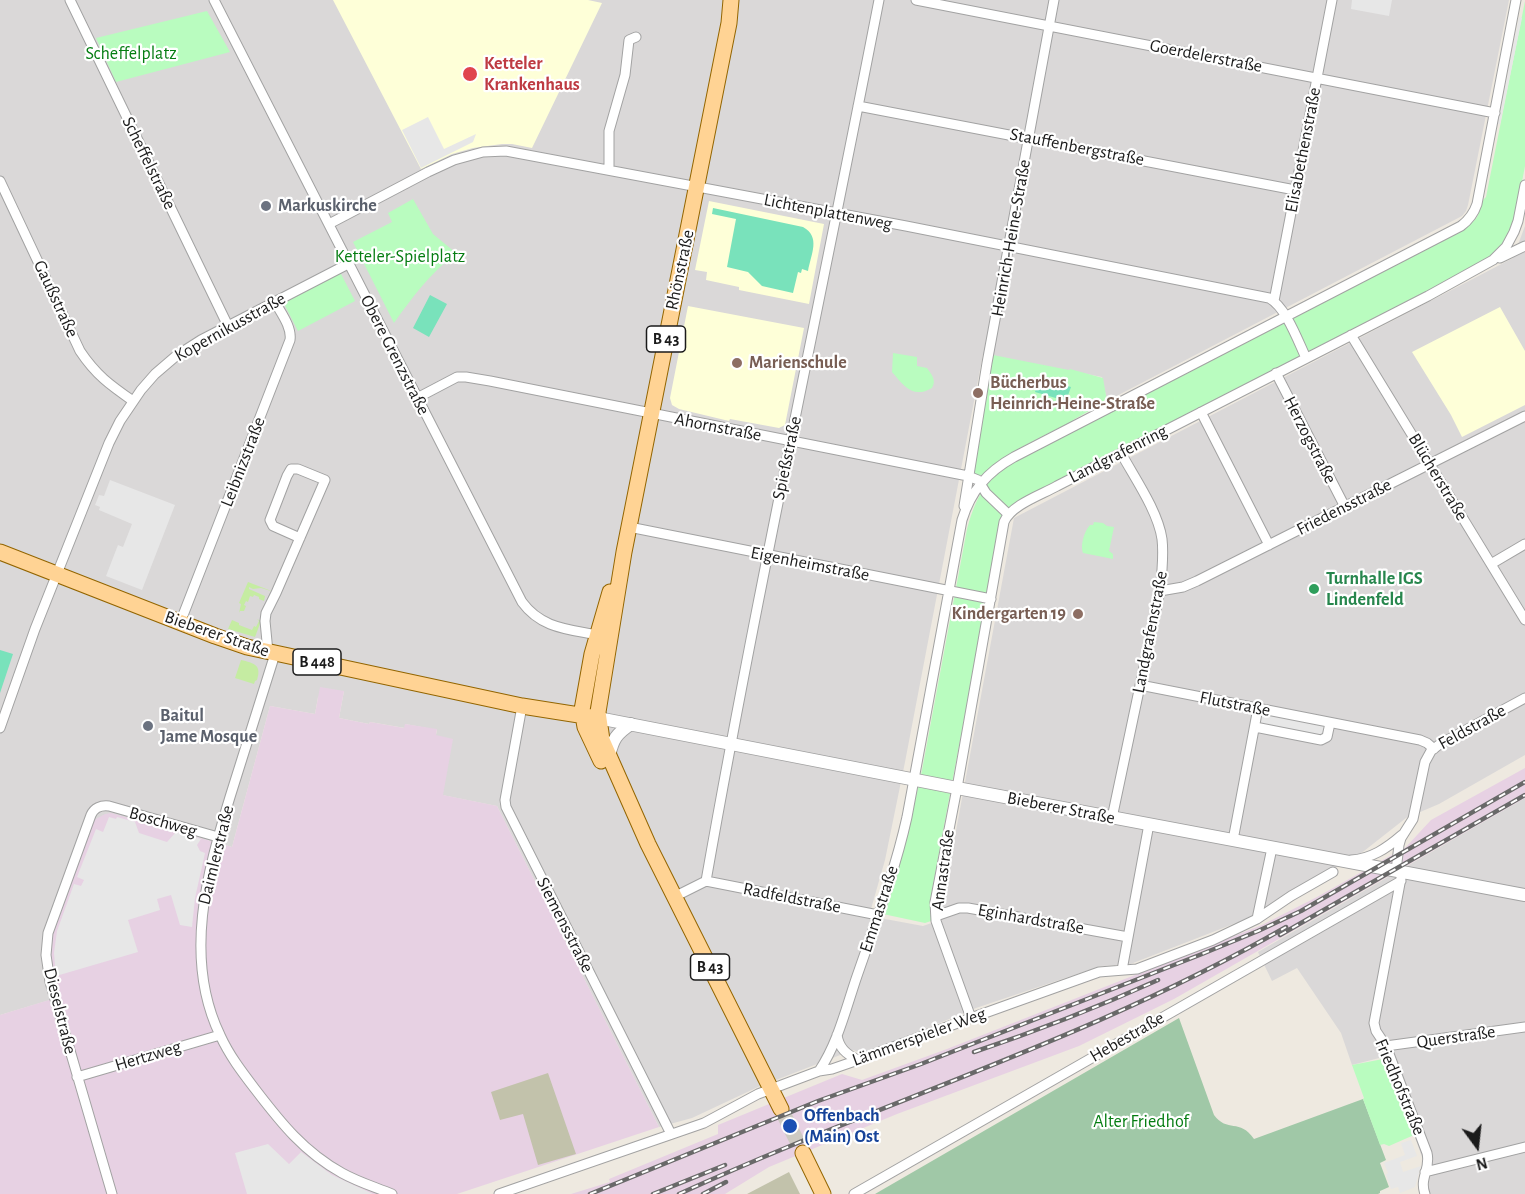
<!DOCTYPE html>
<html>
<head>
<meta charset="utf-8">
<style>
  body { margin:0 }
  #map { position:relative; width:1525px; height:1194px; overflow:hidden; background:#eee9e0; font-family:"Alegreya Sans",sans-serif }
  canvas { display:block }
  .north { position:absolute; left:1447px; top:1116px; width:60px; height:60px; -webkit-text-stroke:4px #fff; paint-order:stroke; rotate:165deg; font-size:16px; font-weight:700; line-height:24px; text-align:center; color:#1b1b1b }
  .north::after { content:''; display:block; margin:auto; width:21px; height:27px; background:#1b1b1b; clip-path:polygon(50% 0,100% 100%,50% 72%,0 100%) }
</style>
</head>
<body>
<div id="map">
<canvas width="1525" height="1194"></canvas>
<div class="north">N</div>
</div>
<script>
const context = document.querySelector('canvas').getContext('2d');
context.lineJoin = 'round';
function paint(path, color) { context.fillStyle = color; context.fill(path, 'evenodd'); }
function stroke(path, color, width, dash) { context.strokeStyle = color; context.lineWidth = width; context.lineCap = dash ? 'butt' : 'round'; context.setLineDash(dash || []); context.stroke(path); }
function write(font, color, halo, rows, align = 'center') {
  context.font = font + ' "Alegreya Sans",sans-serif'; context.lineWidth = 4.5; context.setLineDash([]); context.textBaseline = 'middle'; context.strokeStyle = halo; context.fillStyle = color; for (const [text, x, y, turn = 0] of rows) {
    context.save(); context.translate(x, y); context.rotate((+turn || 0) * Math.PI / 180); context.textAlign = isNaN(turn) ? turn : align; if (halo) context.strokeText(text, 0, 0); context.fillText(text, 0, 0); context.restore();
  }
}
paint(new Path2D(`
  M 0,0 L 1509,0 L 1468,205 L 1466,211 L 1462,216 L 1107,401 L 1102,377 L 983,354 L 905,762 L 885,860 L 869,916 L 923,926 L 943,919 L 942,906 L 1014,518 L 1513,258 L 1525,226 L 1525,755 L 1439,804 L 1406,818 L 1364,851 L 1254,916 L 1128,965 L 1101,966 L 976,1008 L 864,1054 L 853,1050 L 758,1087 L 692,1118 L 659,1127 L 497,806 L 442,795 L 436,735 L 437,730 L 405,724 L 405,728 L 370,722 L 369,724 L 339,718 L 344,691 L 318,697 L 315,714 L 270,706 L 232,847 L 111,814 L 92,825 L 53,934 L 54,976 L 60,997 L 0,1015 Z
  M 1525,798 L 1525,1194 L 1421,1194 L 1424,1163 L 1387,1056 L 1352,1065 L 1341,1033 L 1297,968 L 1272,981 L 1258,952 Z`), '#dad8d8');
paint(new Path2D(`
  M 320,687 L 344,691 L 339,718 L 369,724 L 370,722 L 404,728 L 405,724 L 437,729 L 436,735 L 453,739 L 443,795 L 497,806 L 659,1127 L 457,1194 L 0,1194 L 0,1015 L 59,997 L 51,964 L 51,950 L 53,934 L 94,820 L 105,814 L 111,813 L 232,847 L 270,706 L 315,714 Z
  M 1525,768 L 1525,798 L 1174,999 L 1079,1046 L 897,1114 L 769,1167 L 725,1194 L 571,1194 L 610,1182 L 609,1179 L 718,1134 L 718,1125 L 842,1074 L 862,1080 L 947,1049 L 1262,925 L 1317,897 L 1406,847 L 1431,820 Z`), '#e7d1e3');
paint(new Path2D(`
  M 333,0 L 588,0 L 602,3 L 532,148 L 512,144 L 502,144 L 473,148 L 452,154 L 421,169 Z
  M 709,201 L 824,224 L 809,304 L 739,290 L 739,287 L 706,280 L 707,272 L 695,270 Z
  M 688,306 L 804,328 L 785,425 L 779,428 L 730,419 L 729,421 L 679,409 L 672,405 L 670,398 Z
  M 1500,307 L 1525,351 L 1525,405 L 1462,437 L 1451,415 L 1412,352 Z`), '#feffd8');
paint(new Path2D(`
  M 548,1073 L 576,1154 L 538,1165 L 523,1114 L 500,1120 L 491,1092 Z
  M 789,1172 L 800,1194 L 747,1194 Z`), '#c2c2ab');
paint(new Path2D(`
  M 248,582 L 274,592 L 261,588 L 253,589 L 249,587 L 249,589 L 265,596 L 264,601 L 259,599 L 259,597 L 254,595 L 253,597 L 250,596 L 248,602 L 246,601 L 244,605 L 246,606 L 244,611 L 240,611 L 239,613 L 241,604 L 239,603 Z
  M 257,619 L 261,621 L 255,637 L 228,629 L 232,620 L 239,623 L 239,625 L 252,630 L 254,626 L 256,627 L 259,621 Z
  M 241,660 C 254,663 262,665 257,680 L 255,681 L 254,684 L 235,678 Z`), '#c5eca2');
paint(new Path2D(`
  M 1179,1018 L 1214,1115 C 1227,1133 1240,1118 1254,1139 L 1363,1099 L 1386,1160 L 1380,1163 L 1389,1187 L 1380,1191 L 1380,1193 L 1378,1194 L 875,1194 Z`), '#a0c8a7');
paint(new Path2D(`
  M 1525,1 L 1525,166 L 1514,223 L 1501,249 L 1479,265 L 1011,507 L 1002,516 L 930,901 L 931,921 L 925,923 L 883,914 L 905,845 L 922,770 L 967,529 C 977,494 985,481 1016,460 L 1464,228 C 1469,224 1474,222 1477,217 C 1481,210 1479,203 1486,197 Z
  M 207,11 L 230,52 L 116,82 L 96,38 Z
  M 413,199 L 433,234 L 456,253 C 430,274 413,296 394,323 L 353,242 L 392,222 L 388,213 Z
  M 340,272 L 355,301 L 298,331 L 283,302 Z
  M 893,353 L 917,357 L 917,366 L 927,368 C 931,374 937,380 932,388 C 913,399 904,386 892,372 Z
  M 993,355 L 1069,370 L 1070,369 L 1103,378 L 1107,401 L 1073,420 L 1073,421 C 1050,433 1024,444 1003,459 C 994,465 987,477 976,475 L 973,470 Z
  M 1094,522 L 1103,523 L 1107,526 L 1114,527 L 1109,551 L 1113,554 L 1113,559 L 1083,553 C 1080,546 1084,531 1090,525 L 1093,525 Z
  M 1383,1059 L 1414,1135 L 1389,1146 L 1384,1144 L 1380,1145 L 1363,1099 L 1364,1098 L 1352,1065 Z`), '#b9fcbf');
paint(new Path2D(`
  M 713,208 L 803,227 C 821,237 811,254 808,271 L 802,269 L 801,273 L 798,272 L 793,293 L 762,286 L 748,272 L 727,267 L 736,219 L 712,214 Z
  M 430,295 L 447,304 L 429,337 L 413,328 Z
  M 1039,378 L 1071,387 L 1066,401 L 1035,392 Z
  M 0,650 L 13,654 L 0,693 Z`), '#79e2bb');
paint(new Path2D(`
  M 1352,0 L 1392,0 L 1389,16 L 1351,9 Z
  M 1519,17 L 1522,18 L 1500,124 L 1498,124 Z
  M 428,117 L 444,149 L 476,134 L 473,142 L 421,168 L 402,130 Z
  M 110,480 L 175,505 L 142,590 L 106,576 L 118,545 L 123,547 L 132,524 L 99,510 L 100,507 L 95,505 L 99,495 L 104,496 Z
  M 1262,714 L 1321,725 L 1325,727 L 1324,734 L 1320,736 L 1262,724 L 1260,721 Z
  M 109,817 L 116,819 L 117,817 L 135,822 L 139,833 L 167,842 L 176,832 L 201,839 L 197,845 L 200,851 L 205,853 L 195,898 L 192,927 L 180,925 L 171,895 L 157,899 L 160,910 L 128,920 L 138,952 L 56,976 L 54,953 L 57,931 L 74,884 L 81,886 L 84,880 L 77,877 L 96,829 L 103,832 Z
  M 1411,1140 L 1417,1156 L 1400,1162 L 1403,1172 L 1421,1166 L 1415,1187 L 1400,1193 L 1398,1187 L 1391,1189 L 1386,1174 L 1388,1173 L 1384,1163 L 1405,1155 L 1401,1143 Z
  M 268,1144 L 289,1164 L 301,1152 L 332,1175 L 373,1194 L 247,1194 L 235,1153 Z`), '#e7e7e7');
stroke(new Path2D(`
  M 781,1109 L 803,1153`), '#cecac2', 15, [15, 8]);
const minor = new Path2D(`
  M 70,0 L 228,326
  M 214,0 L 522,602 C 541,628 567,629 597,635
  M 916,0 L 1495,113
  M 858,106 L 1295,190
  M 609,170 L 609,131 L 625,75 L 629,40 L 636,37
  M 0,181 L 80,351 C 96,375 110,385 133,401
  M 329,224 L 428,172 L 454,160 L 483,152 L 506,151 L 906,226 L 1269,298 C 1286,307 1298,341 1306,358
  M 1500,258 L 1525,246
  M 1274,301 L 1332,0
  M 1351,335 L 1525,620
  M 1276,373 L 1345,507
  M 417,398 L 457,377 L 466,377 L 490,381 L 968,476 L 978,480 L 986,493 L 1008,514
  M 1201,412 L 1269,545
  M 964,506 L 987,363 L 1054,0
  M 629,527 L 991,599
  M 1491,564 L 1525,544
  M 1160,591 L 1183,587 L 1197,581 L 1525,416
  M 180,623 L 290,340 C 292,327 281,313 275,302
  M 268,652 L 265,621 L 266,613 L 276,593 L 325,480 L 298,469 L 291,469 L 287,476 L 270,520 L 273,526 L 300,538
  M 275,654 C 260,701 245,749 230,797 C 207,873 183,958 220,1035 C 229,1055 242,1072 255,1089 C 281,1123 304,1152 342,1173 C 358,1182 375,1187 392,1194
  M 1140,685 L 1420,740 L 1427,743 L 1434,749
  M 522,706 L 505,800 L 506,807 L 671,1134
  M 1255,727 L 1321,740 L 1327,737 L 1330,723
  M 0,728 L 35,629 L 109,443 L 120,421 L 141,390 L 155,374 L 176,356 L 201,340 L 348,264
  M 1112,818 L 1160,591 C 1162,573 1164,556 1162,539 C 1158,511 1134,477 1121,453
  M 1233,840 L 1258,708
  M 1351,860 C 1371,859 1387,848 1402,835
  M 1396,871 L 1399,845 L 1401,838 L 1413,819 L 1425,762 L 1431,751 L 1440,744 L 1525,698
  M 1401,878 L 1374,1023 L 1376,1031 L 1386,1046 L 1427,1153 C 1431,1169 1419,1178 1425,1194
  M 706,881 C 758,586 822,294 879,0
  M 706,881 L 878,915
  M 674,897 L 706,881
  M 936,916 L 959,908 L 968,908 L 1128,937
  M 1257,919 L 1272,848
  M 1122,970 L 1149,824
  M 971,1018 L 936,921 L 935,902 L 957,788 L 1004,522 C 1011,505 1041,495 1057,486 L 1428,296 L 1493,260 L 1506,247 L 1514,232 L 1518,221 L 1525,185
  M 837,1035 C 839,1048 846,1054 858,1060
  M 1386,1046 L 1525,1027
  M 819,1071 C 838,1043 846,1008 857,976 C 875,924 895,871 907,817 L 962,520 C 971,491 987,472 1014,457 L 1461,226 C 1469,220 1474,213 1477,204 L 1516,0
  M 77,1077 L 220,1035
  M 1425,1172 L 1525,1147
  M 112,1194 L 50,982 L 46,955 L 48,933 L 91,815 C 94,808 101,805 109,806 L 218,837
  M 499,1194 L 704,1123 L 758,1094 L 819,1071 L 832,1069 L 858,1060 L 971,1018 L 1099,972 L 1137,969 L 1213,940 L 1257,919 L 1291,896 L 1333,872
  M 854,1194 L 1401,881`);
const tertiary = new Path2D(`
  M 598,718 L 957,788 L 1525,895
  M 609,756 C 613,739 616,734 631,724`);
const primary = new Path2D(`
  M 731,0 L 729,23 L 624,552 L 598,712 L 602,740 L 648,844 L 781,1109
  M 0,552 L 215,636 L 247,647 L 522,706 L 598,718
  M 601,761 L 585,727 L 582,710 L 592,654 L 610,592
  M 803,1153 L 823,1194`);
stroke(minor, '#a2a2a2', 11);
stroke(tertiary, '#a2a2a2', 14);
stroke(primary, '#936500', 17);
stroke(minor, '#fff', 9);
stroke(tertiary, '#fff', 12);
stroke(primary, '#ffd394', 15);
const rail = new Path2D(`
  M 1280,935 L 1525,795
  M 974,1052 C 1037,1031 1098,1007 1158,980
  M 590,1194 L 818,1101 L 921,1064 L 1202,954 L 1258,931 L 1301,911 L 1525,782
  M 653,1194 L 725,1165
  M 679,1194 C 880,1102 1094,1038 1286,927
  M 703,1194 L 726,1182`);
stroke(rail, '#696969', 4.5);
stroke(rail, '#fff', 2, [7]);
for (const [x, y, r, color] of [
  [470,74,8,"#e0444e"],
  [266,206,6,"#6b7280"],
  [737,363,6,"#8d6e63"],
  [978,393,6,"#8d6e63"],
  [1314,589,6,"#2e9e5b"],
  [1078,614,6,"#8d6e63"],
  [148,726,6,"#6b7280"],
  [790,1126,8,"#1a4fb4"]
]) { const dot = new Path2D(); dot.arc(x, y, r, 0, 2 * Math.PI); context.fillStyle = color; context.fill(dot); stroke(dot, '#fff', 2); }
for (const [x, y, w] of [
  [666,339,39],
  [317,662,48],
  [710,967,39]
]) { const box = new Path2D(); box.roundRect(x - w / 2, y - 13, w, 26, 4.5); context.fillStyle = '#fff'; context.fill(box); stroke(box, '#1b1b1b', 1.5); }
write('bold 16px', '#1b1b1b', null, [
  ["B 43",666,339],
  ["B 448",317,662],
  ["B 43",710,967]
]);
write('18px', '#057d12', '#fff', [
  ["Scheffelplatz",131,54],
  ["Ketteler-Spielplatz",400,257],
  ["Alter Friedhof",1141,1122]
]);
write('18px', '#1b1b1b', '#fff', [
  ["Goerdelerstraße",1206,56,11],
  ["Stauffenbergstraße",1077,147,11],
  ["Elisabethenstraße",1303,150,-79],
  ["Scheffelstraße",149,163,64],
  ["Lichtenplattenweg",828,212,11],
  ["Heinrich-Heine-Straße",1011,238,-80],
  ["Rhönstraße",680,270,-78],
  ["Gaußstraße",56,299,65],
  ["Kopernikusstraße",230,327,-29],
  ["Obere Grenzstraße",395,355,63],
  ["Ahornstraße",718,427,11],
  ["Herzogstraße",1310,440,63],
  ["Landgrafenring",1118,454,-27],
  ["Spießstraße",787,458,-78],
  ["Leibnizstraße",243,462,-69],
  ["Blücherstraße",1438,477,59],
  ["Friedensstraße",1344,507,-27],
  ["Eigenheimstraße",810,564,11],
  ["Landgrafenstraße",1150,632,-79],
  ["Bieberer Straße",217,634,19],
  ["Flutstraße",1235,704,11],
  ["Feldstraße",1472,727,-29],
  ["Bieberer Straße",1061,808,11],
  ["Boschweg",163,822,16],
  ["Daimlerstraße",216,855,-76],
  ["Annastraße",943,870,-82],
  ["Radfeldstraße",792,898,11],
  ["Emmastraße",879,909,-72],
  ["Eginhardstraße",1031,919,10],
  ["Siemensstraße",565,925,63],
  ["Dieselstraße",60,1011,76],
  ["Lämmerspieler Weg",919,1037,-20],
  ["Hebestraße",1127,1037,-30],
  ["Querstraße",1456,1037,-8],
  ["Hertzweg",148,1056,-17],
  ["Friedhofstraße",1400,1087,67]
]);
write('bold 18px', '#be3a42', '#fff', [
  ["Ketteler",484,64],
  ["Krankenhaus",484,85]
], 'left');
write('bold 18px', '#5b616d', '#fff', [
  ["Markuskirche",278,206],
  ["Baitul",160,716],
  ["Jame Mosque",160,737]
], 'left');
write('bold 18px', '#785e54', '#fff', [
  ["Marienschule",749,363],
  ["Bücherbus",990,383],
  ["Heinrich-Heine-Straße",990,404],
  ["Kindergarten 19",1066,614,"right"]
], 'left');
write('bold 18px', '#27864d', '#fff', [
  ["Turnhalle IGS",1326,579],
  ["Lindenfeld",1326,600]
], 'left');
write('bold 18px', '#164399', '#fff', [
  ["Offenbach",804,1116],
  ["(Main) Ost",804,1137]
], 'left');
</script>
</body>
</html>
